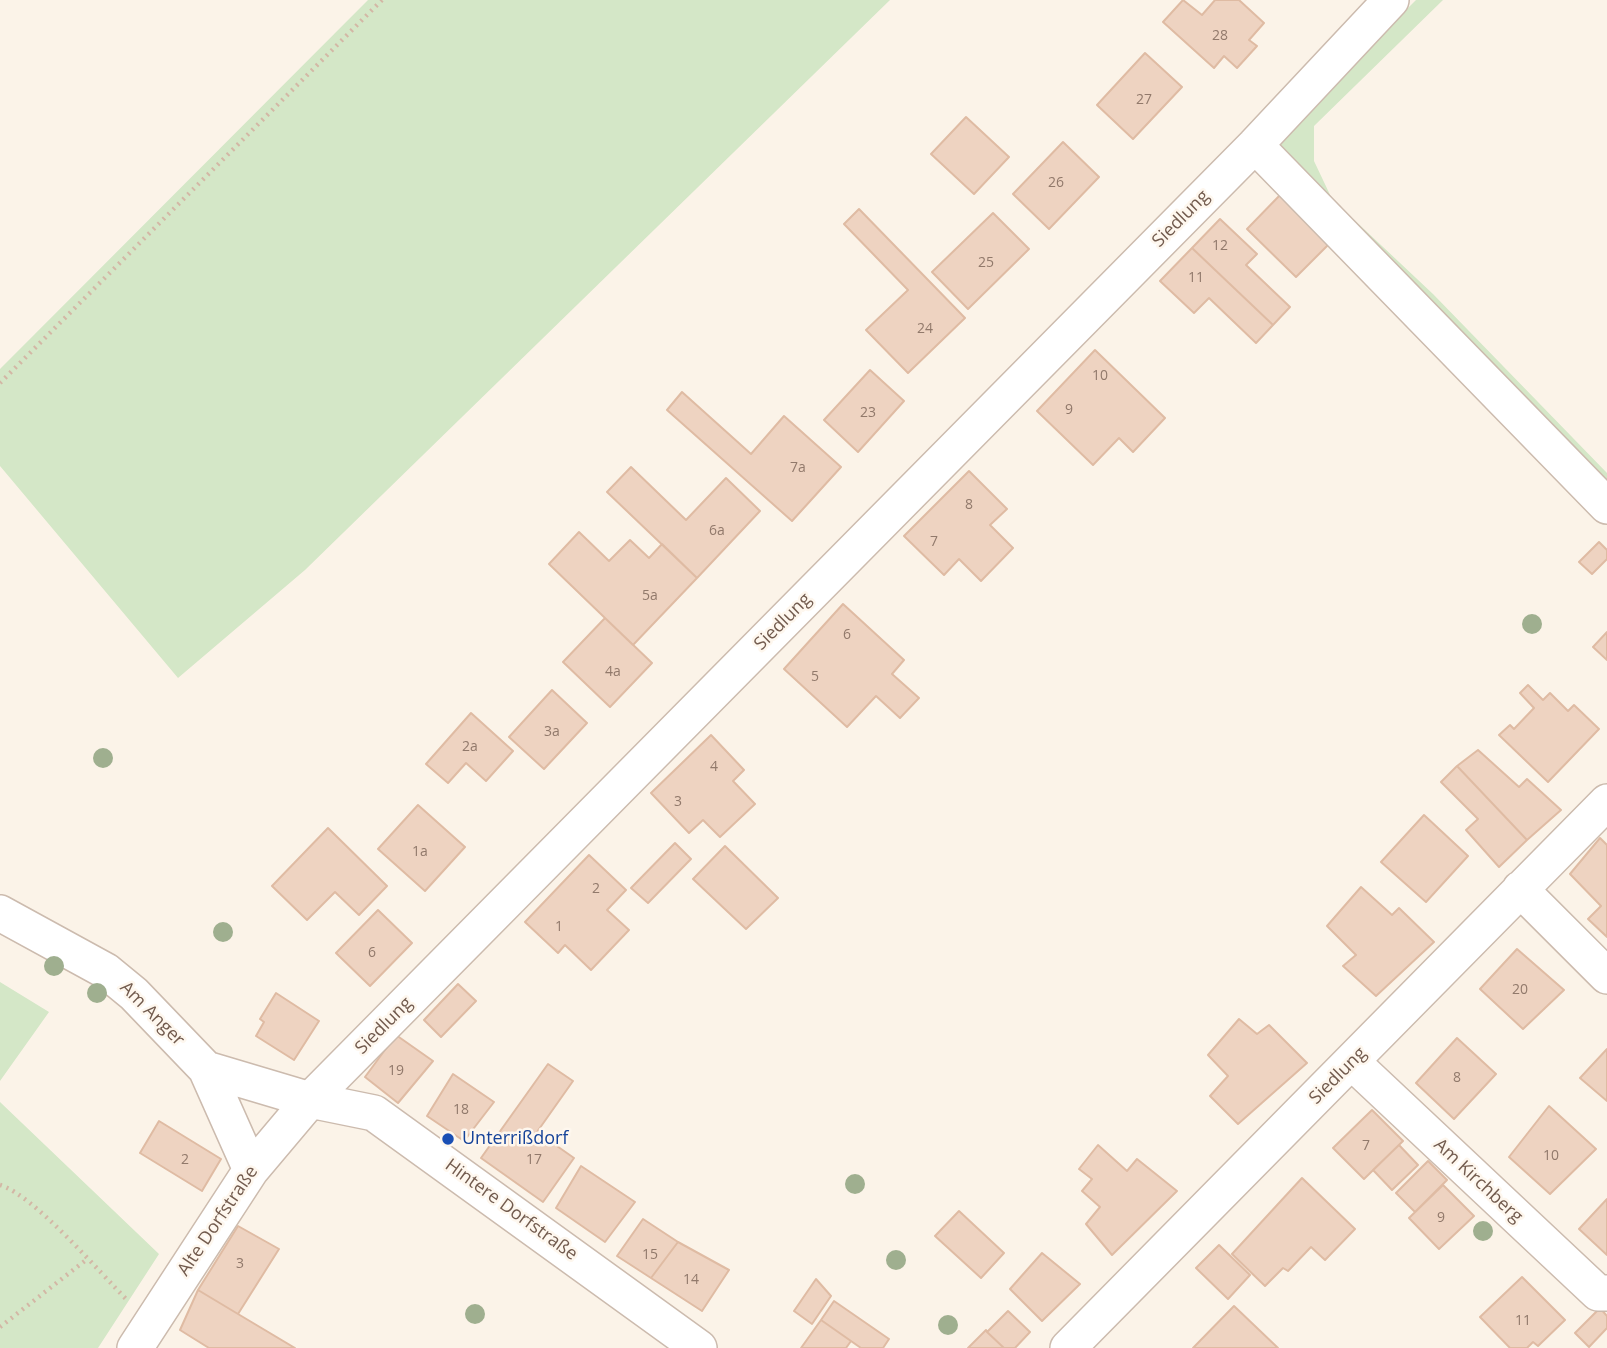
<!DOCTYPE html>
<html>
<head>
<meta charset="utf-8">
<style>
  body { margin:0 }
  canvas { display:block; background:#fbf3e8 }
</style>
</head>
<body>
<canvas width="1607" height="1348"></canvas>
<script>
const context = document.querySelector('canvas').getContext('2d');
context.lineJoin = 'round';
function paint(path, color) { context.fillStyle = color; context.fill(path, 'evenodd'); }
function stroke(path, color, width, dash) { context.strokeStyle = color; context.lineWidth = width; context.lineCap = dash ? 'butt' : 'round'; context.setLineDash(dash || []); context.stroke(path); }
function write(font, color, halo, rows, align = 'center') {
  context.font = font + ' "Open Sans",sans-serif'; context.lineWidth = 5; context.setLineDash([]); context.textBaseline = 'middle'; context.strokeStyle = halo; context.fillStyle = color; for (const [text, x, y, turn = 0] of rows) {
    context.save(); context.translate(x, y); context.rotate((+turn || 0) * Math.PI / 180); context.textAlign = isNaN(turn) ? turn : align; if (halo) context.strokeText(text, 0, 0); context.fillText(text, 0, 0); context.restore();
  }
}
paint(new Path2D(`
  M 368,0 L 890,0 L 305,570 L 178,678 L 0,466 L 0,369 Z
  M 1416,0 L 1443,0 L 1314,126 L 1314,161 L 1332,199 L 1433,294 L 1607,473 L 1607,489 L 1271,145 Z
  M 0,982 L 49,1012 L 0,1081 Z
  M 0,1102 L 159,1254 L 98,1348 L 0,1348 Z`), '#d4e7c7');
const building = new Path2D(`
  M 1183,0 L 1202,15 L 1215,0 L 1239,0 L 1264,23 L 1249,40 L 1257,46 L 1237,68 L 1224,56 L 1214,68 L 1163,22 Z
  M 1145,53 L 1182,87 L 1133,139 L 1097,105 Z
  M 966,117 L 1009,157 L 974,194 L 931,154 Z
  M 1063,142 L 1099,177 L 1049,229 L 1013,194 Z
  M 1282,193 L 1332,241 L 1296,277 L 1247,229 Z
  M 859,209 L 965,318 L 908,373 L 866,330 L 908,290 L 844,224 Z
  M 993,213 L 1029,249 L 968,309 L 932,272 Z
  M 1220,219 L 1257,254 L 1246,265 L 1290,307 L 1273,325 L 1192,248 Z
  M 1192,248 L 1273,325 L 1256,343 L 1209,298 L 1194,313 L 1160,281 Z
  M 1095,350 L 1165,418 L 1133,452 L 1119,438 L 1093,465 L 1037,411 Z
  M 870,370 L 904,401 L 858,452 L 824,420 Z
  M 682,392 L 751,454 L 784,416 L 841,467 L 792,521 L 667,410 Z
  M 631,467 L 686,520 L 726,478 L 760,511 L 697,578 L 607,492 Z
  M 969,471 L 1007,509 L 990,525 L 1013,548 L 981,581 L 959,559 L 944,575 L 904,536 Z
  M 579,532 L 609,561 L 630,540 L 649,558 L 662,544 L 697,578 L 633,645 L 549,564 Z
  M 1599,542 L 1607,550 L 1607,559 L 1592,574 L 1579,562 Z
  M 843,604 L 904,660 L 892,674 L 919,698 L 900,718 L 876,696 L 847,727 L 784,669 Z
  M 605,618 L 652,663 L 610,707 L 563,662 Z
  M 1607,632 L 1607,660 L 1593,647 Z
  M 1528,685 L 1543,700 L 1550,693 L 1568,711 L 1574,705 L 1599,729 L 1548,782 L 1499,735 L 1510,725 L 1514,729 L 1534,708 L 1520,693 Z
  M 552,690 L 587,723 L 544,769 L 509,737 Z
  M 471,713 L 513,751 L 486,781 L 466,763 L 448,783 L 426,764 Z
  M 711,735 L 744,770 L 733,781 L 755,804 L 720,837 L 703,820 L 689,833 L 651,793 Z
  M 1478,750 L 1519,787 L 1527,779 L 1561,810 L 1527,840 L 1457,766 Z
  M 1457,766 L 1527,840 L 1499,867 L 1466,830 L 1478,819 L 1441,782 Z
  M 418,805 L 465,847 L 425,891 L 378,849 Z
  M 1424,815 L 1468,856 L 1426,902 L 1381,862 Z
  M 328,828 L 387,886 L 359,915 L 335,892 L 307,920 L 272,886 Z
  M 1600,838 L 1607,845 L 1607,937 L 1588,919 L 1601,906 L 1570,874 Z
  M 675,843 L 691,859 L 648,903 L 631,888 Z
  M 725,846 L 778,898 L 746,929 L 693,879 Z
  M 589,855 L 626,890 L 607,910 L 629,930 L 591,970 L 565,945 L 558,953 L 525,922 Z
  M 1361,887 L 1392,915 L 1399,908 L 1434,942 L 1376,996 L 1343,966 L 1356,955 L 1327,926 Z
  M 378,910 L 412,943 L 370,986 L 336,953 Z
  M 1517,949 L 1564,990 L 1523,1029 L 1480,989 Z
  M 458,984 L 476,1001 L 441,1037 L 424,1020 Z
  M 276,993 L 319,1021 L 294,1060 L 256,1036 L 264,1022 L 260,1019 Z
  M 1239,1019 L 1257,1034 L 1269,1025 L 1307,1063 L 1238,1124 L 1210,1096 L 1228,1076 L 1208,1055 Z
  M 396,1035 L 433,1061 L 398,1103 L 365,1077 Z
  M 1457,1038 L 1496,1074 L 1454,1119 L 1416,1083 Z
  M 1607,1049 L 1607,1101 L 1580,1078 Z
  M 548,1064 L 573,1081 L 537,1132 L 574,1158 L 543,1202 L 481,1158 Z
  M 453,1074 L 494,1102 L 464,1141 L 427,1116 Z
  M 1549,1106 L 1596,1149 L 1550,1194 L 1509,1157 Z
  M 1372,1110 L 1403,1141 L 1364,1179 L 1333,1148 Z
  M 159,1121 L 221,1159 L 202,1191 L 140,1153 Z
  M 1098,1145 L 1127,1171 L 1137,1159 L 1177,1191 L 1112,1255 L 1086,1224 L 1100,1207 L 1082,1191 L 1092,1179 L 1079,1169 Z
  M 1399,1145 L 1418,1165 L 1392,1190 L 1373,1170 Z
  M 1428,1161 L 1447,1180 L 1415,1212 L 1396,1193 Z
  M 581,1166 L 635,1202 L 605,1242 L 556,1208 Z
  M 1302,1178 L 1355,1229 L 1325,1260 L 1311,1247 L 1288,1271 L 1283,1268 L 1265,1286 L 1232,1254 Z
  M 1443,1185 L 1474,1216 L 1439,1249 L 1409,1218 Z
  M 1607,1199 L 1607,1255 L 1579,1229 Z
  M 959,1211 L 1004,1253 L 981,1278 L 935,1236 Z
  M 643,1219 L 678,1242 L 651,1278 L 617,1256 Z
  M 238,1226 L 279,1249 L 238,1314 L 198,1290 Z
  M 678,1242 L 729,1270 L 702,1311 L 651,1278 Z
  M 1219,1245 L 1250,1275 L 1228,1299 L 1196,1268 Z
  M 1042,1253 L 1080,1284 L 1042,1321 L 1010,1289 Z
  M 1522,1277 L 1565,1320 L 1538,1346 L 1533,1342 L 1527,1348 L 1510,1348 L 1480,1317 Z
  M 816,1279 L 831,1296 L 812,1324 L 794,1311 Z
  M 198,1290 L 238,1314 L 295,1348 L 209,1348 L 180,1330 Z
  M 834,1301 L 889,1339 L 883,1348 L 861,1348 L 821,1320 Z
  M 1234,1306 L 1278,1348 L 1193,1348 Z
  M 1600,1308 L 1607,1316 L 1607,1328 L 1589,1347 L 1575,1333 Z
  M 1008,1311 L 1030,1332 L 1015,1348 L 1004,1348 L 987,1332 Z
  M 821,1320 L 851,1341 L 846,1348 L 801,1348 Z
  M 986,1330 L 987,1332 L 1004,1348 L 968,1348 Z`);
paint(building, '#eed3c1');
stroke(building, '#dfbba3', 2);
const street = new Path2D(`
  M 1255,145 L 1607,506
  M 1520,889 L 1607,976
  M 0,913 L 106,971 L 134,994 L 206,1069 L 310,1100 L 374,1113 L 699,1348
  M 1352,1062 L 1598,1293 L 1607,1293
  M 206,1069 L 251,1170
  M 135,1348 L 251,1170 L 310,1100 L 1255,145 L 1391,0
  M 1068,1348 L 1607,802`);
stroke(street, '#ccbbae', 38);
stroke(new Path2D(`
  M 0,383 L 382,0
  M 0,1185 C 34,1195 100,1273 128,1301
  M 0,1327 L 86,1260`), '#d3b7a5', 4.5, [2, 5]);
stroke(street, '#fff', 35);
context.fillStyle = '#9faf8f';
for (const [x, y] of [
  [1532,624],
  [103,758],
  [223,932],
  [54,966],
  [97,993],
  [855,1184],
  [1483,1231],
  [896,1260],
  [475,1314],
  [948,1325]
]) { context.beginPath(); context.arc(x, y, 10, 0, 2 * Math.PI); context.fill(); }
for (const [x, y, r, color] of [
  [448,1139,7,"#1a4fb4"]
]) { const dot = new Path2D(); dot.arc(x, y, r, 0, 2 * Math.PI); context.fillStyle = color; context.fill(dot); stroke(dot, '#fef7ee', 2.5); }
write('14px', '#91796b', null, [
  ["28",1220,36],
  ["27",1144,100],
  ["26",1056,183],
  ["12",1220,246],
  ["25",986,263],
  ["11",1196,278],
  ["24",925,329],
  ["10",1100,376],
  ["9",1069,410],
  ["23",868,413],
  ["7a",798,468],
  ["8",969,505],
  ["6a",717,531],
  ["7",934,542],
  ["5a",650,596],
  ["6",847,635],
  ["4a",613,672],
  ["5",815,677],
  ["3a",552,732],
  ["2a",470,747],
  ["4",714,767],
  ["3",678,802],
  ["1a",420,852],
  ["2",596,889],
  ["1",559,927],
  ["6",372,953],
  ["20",1520,990],
  ["19",396,1071],
  ["8",1457,1078],
  ["18",461,1110],
  ["7",1366,1146],
  ["10",1551,1156],
  ["2",185,1160],
  ["17",534,1160],
  ["9",1441,1218],
  ["15",650,1255],
  ["3",240,1264],
  ["14",691,1280],
  ["11",1523,1321]
]);
write('18px', '#725b4e', '#fef7ee', [
  ["Siedlung",1181,219,-45],
  ["Siedlung",783,622,-45],
  ["Am Anger",152,1014,45],
  ["Siedlung",384,1026,-45],
  ["Siedlung",1338,1076,-45],
  ["Am Kirchberg",1478,1181,43],
  ["Hintere Dorfstraße",511,1210,36],
  ["Alte Dorfstraße",218,1221,-56]
]);
write('18px', '#164399', '#fef7ee', [
  ["Unterrißdorf",462,1139]
], 'left');
</script>
</body>
</html>
